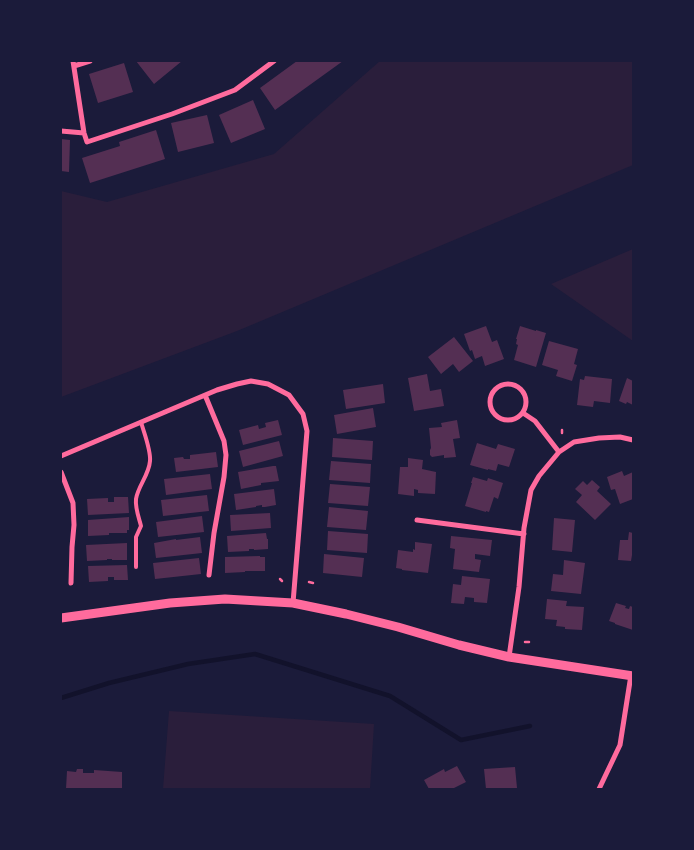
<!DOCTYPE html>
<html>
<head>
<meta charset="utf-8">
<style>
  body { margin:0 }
  #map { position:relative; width:694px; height:850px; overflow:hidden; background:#1b1b3a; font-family:Figtree,sans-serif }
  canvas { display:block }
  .frame { position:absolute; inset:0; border:62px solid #1b1b3a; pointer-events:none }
</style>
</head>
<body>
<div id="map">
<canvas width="694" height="850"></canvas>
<div class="frame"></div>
</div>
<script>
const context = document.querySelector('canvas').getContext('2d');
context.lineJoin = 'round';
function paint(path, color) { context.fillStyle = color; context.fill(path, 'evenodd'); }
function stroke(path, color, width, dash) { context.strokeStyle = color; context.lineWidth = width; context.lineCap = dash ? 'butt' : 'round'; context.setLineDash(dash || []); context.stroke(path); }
paint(new Path2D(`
  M 380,61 L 633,61 L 633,165 L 237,331 L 61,397 L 61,191 L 107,202 L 274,154 Z
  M 633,249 L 633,341 L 551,284 Z
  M 169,711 L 374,724 L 370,789 L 163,789 Z`), '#2a1e3b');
stroke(new Path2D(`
  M 61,698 L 109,683 L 188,664 L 255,654 L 390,696 L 461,740 L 530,726`), '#12122b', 4.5);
paint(new Path2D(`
  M 136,61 L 182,61 L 154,84 Z
  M 297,61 L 343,61 L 275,110 L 260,88 Z
  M 124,63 L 133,92 L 98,103 L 89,74 Z
  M 253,100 L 265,129 L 231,143 L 219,115 Z
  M 207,115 L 214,143 L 178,152 L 171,123 Z
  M 156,130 L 165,159 L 90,183 L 82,158 L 120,146 L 119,142 Z
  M 61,139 L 70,140 L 69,172 L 61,171 Z
  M 486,326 L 492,342 L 497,340 L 504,359 L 485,366 L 482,356 L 475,359 L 472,350 L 470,351 L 464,334 Z
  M 520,326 L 536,331 L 536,330 L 546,333 L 536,367 L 514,360 L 518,345 L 516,344 L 517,339 L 516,339 Z
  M 454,337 L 473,361 L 459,372 L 453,364 L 441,374 L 428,357 Z
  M 549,341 L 578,349 L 574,364 L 577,365 L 572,381 L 556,376 L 558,370 L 542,365 Z
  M 427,374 L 430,391 L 441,389 L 444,406 L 414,411 L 408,378 Z
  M 585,376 L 612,379 L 610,403 L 594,401 L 593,407 L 577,405 L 580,379 L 584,380 Z
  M 627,378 L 633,381 L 633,405 L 627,402 L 626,404 L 619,401 Z
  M 383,384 L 385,403 L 346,409 L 343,390 Z
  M 373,408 L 376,427 L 337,434 L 334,415 Z
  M 278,420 L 282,435 L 243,445 L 239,430 L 258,425 L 259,429 L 266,427 L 265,423 Z
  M 457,420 L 460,438 L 453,439 L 456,457 L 444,458 L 444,455 L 432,457 L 430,455 L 430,450 L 431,448 L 429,428 L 442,427 L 441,423 Z
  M 333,438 L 373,441 L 372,460 L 332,457 Z
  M 279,441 L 283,456 L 243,467 L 239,451 Z
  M 477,443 L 496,449 L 498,444 L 515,449 L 509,467 L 498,464 L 496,471 L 488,469 L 488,470 L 470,465 Z
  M 216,452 L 218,467 L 176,472 L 174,458 L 183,457 L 184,459 L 190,459 L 190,455 Z
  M 408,458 L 423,460 L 422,469 L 436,472 L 435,494 L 418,493 L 418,490 L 414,489 L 414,496 L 398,494 L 400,467 L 408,467 Z
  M 331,461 L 371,464 L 370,483 L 329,480 Z
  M 273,466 L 276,466 L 279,481 L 261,483 L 261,485 L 241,489 L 238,472 Z
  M 622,471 L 624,476 L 633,472 L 633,499 L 620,504 L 615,489 L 611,490 L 607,477 Z
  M 210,474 L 212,489 L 166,495 L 164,479 Z
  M 473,477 L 487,481 L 488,478 L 503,483 L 498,499 L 494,497 L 489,512 L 486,511 L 486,512 L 465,506 L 472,483 L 471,483 Z
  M 592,480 L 600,487 L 597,491 L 611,504 L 595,520 L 576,502 L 582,495 L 575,489 L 583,481 L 587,485 Z
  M 330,484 L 370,487 L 368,506 L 328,503 Z
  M 274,489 L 276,505 L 265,507 L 262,507 L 262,505 L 256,506 L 256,507 L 236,510 L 234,494 Z
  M 207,495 L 209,511 L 163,516 L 161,500 Z
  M 114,497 L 128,497 L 129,513 L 88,515 L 87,499 L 108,498 L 108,502 L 114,502 Z
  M 329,507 L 368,511 L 366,530 L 327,527 Z
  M 270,513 L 271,528 L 231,531 L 230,515 Z
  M 202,516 L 204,532 L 158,537 L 156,522 Z
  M 129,517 L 129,530 L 127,530 L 127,533 L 109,533 L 109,535 L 88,536 L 88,520 Z
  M 554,518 L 575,520 L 572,552 L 552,550 Z
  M 328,531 L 368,534 L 367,553 L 327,550 Z
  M 629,532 L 633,533 L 633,555 L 632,555 L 631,561 L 618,560 L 620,540 L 628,540 Z
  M 266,533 L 267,539 L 268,539 L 268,549 L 254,550 L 254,549 L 249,549 L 249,551 L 228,552 L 227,536 Z
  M 451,536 L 492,540 L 490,556 L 475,554 L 475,559 L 481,560 L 479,572 L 453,569 L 455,549 L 450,548 Z
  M 200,537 L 202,553 L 156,558 L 154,543 L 176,539 L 176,540 Z
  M 415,542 L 432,544 L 428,573 L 402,570 L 402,569 L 396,568 L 398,550 L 413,552 L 413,549 L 415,550 Z
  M 127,543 L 127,560 L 112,560 L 112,559 L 107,559 L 107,560 L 87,561 L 86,545 Z
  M 324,554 L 364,558 L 362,577 L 323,573 Z
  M 260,556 L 260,557 L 265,557 L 265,571 L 245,571 L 245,572 L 225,573 L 225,557 Z
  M 199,558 L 201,574 L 155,579 L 153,563 Z
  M 564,560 L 585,563 L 581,594 L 551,591 L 553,574 L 563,575 Z
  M 127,565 L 128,580 L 114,580 L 114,577 L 108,577 L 108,581 L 89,582 L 88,566 Z
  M 462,576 L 490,579 L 487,603 L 474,602 L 474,598 L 465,597 L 464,604 L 451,603 L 453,584 L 461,585 Z
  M 547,599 L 567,601 L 566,606 L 584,607 L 582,630 L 565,629 L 565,627 L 556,626 L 557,620 L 545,619 Z
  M 616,603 L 626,606 L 625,608 L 629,609 L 630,606 L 633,607 L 633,630 L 615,624 L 615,623 L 609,621 Z
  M 457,766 L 466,782 L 452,789 L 429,789 L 424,780 L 444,769 L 445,772 Z
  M 515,767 L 517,788 L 486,789 L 484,769 Z
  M 77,769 L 83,769 L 83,773 L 94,773 L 94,770 L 122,772 L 122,789 L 66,789 L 67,771 L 76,772 Z`), '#542f53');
stroke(new Path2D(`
  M 562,433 L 562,430
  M 280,579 L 282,581
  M 309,582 L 313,583
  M 525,642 L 529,642`), '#ff6b9d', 2.5);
stroke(new Path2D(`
  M 136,567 L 136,537 L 141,526 C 139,518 135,508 136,499 C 138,486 149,475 150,461 C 151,450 144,433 141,422`), '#ff6b9d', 4);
stroke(new Path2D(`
  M 73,61 L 84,133 L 87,142 L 172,114 L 235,90 L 274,61
  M 74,66 L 90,61
  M 61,131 L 84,133
  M490 402a18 18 0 1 1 36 0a18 18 0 1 1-36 0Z
  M 205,395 L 224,441 L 226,455 L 224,477 L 214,533 L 209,575
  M 523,413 L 535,421 L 559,452 L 574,442 L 599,438 L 620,437 L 633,440
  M 61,456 L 217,390 L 237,384 L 251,381 L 268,384 L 289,395 L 303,414 L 307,431 L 293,603
  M 61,472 L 73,503 L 74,525 L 72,547 L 71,583
  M 417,520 L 524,534
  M 509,657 L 519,587 L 524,528 L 531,490 L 539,476 L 559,452
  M 599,789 L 620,745 L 631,675`), '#ff6b9d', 5);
stroke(new Path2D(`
  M 61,618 L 170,603 L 225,599 L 293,603 L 346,614 L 398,627 L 459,645 L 509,657 L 633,676`), '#ff6b9d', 9);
</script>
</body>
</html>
